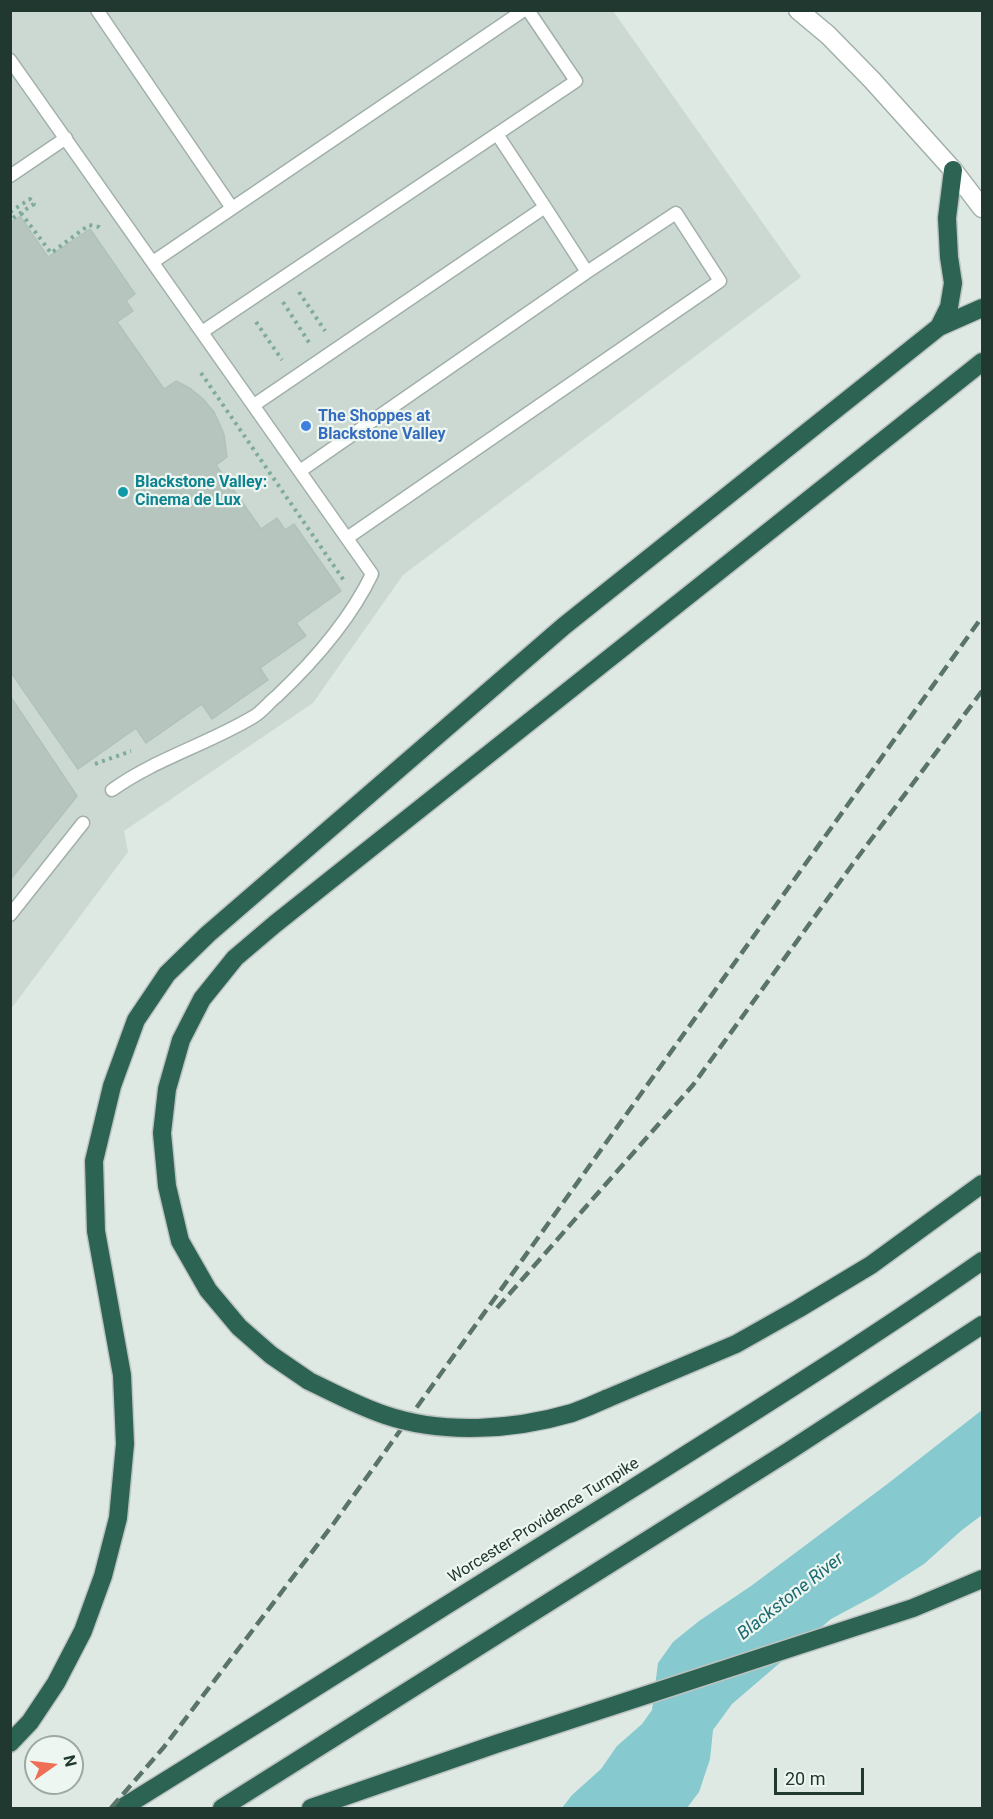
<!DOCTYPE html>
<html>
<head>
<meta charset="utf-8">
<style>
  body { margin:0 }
  #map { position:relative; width:993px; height:1819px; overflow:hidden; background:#dee9e3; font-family:Roboto,sans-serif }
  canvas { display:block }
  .frame { position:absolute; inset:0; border:12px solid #20382f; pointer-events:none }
  .north { position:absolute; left:24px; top:1735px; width:60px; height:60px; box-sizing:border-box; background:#eef6f1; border:2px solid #9caaa3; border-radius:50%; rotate:76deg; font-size:16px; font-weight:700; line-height:24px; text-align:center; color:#20382f }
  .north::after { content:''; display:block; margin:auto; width:21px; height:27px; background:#ee6e56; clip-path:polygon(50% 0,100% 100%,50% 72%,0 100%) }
  .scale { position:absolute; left:774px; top:1768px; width:90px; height:27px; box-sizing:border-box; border:3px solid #20382f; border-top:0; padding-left:8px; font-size:18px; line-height:21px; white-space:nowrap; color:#20382f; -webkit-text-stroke:4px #eef6f1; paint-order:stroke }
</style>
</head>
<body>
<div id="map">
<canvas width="993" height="1819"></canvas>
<div class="frame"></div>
<div class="north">N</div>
<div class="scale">20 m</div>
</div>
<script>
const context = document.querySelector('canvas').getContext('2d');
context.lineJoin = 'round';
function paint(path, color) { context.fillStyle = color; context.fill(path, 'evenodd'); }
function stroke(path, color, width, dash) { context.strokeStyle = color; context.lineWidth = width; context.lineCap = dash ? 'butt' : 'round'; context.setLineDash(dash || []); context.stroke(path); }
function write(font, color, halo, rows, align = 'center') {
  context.font = font + ' Roboto,sans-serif'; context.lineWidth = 4.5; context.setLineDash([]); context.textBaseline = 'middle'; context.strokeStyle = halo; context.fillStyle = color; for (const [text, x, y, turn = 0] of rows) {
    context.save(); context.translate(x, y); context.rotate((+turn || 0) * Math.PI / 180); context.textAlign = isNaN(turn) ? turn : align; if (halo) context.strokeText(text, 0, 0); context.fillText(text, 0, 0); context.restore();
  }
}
paint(new Path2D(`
  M 11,11 L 613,11 L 801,277 L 403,575 L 313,703 L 124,831 L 128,852 L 11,1009 Z`), '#ccd9d2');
paint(new Path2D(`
  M 982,1410 L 982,1515 L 962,1530 L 924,1564 L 874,1596 L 831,1619 L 732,1704 L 713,1730 L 710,1759 L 699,1792 L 687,1808 L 562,1808 L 572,1795 L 601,1769 L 617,1746 L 642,1724 L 652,1710 L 658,1663 L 673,1642 L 699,1621 L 751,1586 L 886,1485 Z`), '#86c9ce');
const building = new Path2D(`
  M 20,216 L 48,257 L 90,229 L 135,294 L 126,301 L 133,311 L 117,322 L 164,389 L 176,381 L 191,389 L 203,399 L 214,412 L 224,434 L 227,457 L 216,465 L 261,529 L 277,518 L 285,530 L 294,524 L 341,591 L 296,623 L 306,636 L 260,668 L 268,680 L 212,719 L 202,704 L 146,743 L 136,728 L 78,769 L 10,671 L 10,223 Z
  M 10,696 L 77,796 L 10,880 Z`);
paint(building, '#b6c6be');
stroke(building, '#b0c2b9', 1.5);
const lane = new Path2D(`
  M 97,10 L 232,208
  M 10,60 L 372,574 C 350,620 314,661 277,696 C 269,702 262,712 253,717 C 208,744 155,759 112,790
  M 497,134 L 545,207
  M 10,176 L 66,138
  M 153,262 L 524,10
  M 202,332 L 576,81 L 528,10
  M 254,405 L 545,207 L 587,272 L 300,471
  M 347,538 L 720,281 L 676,213 L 587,272
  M 10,915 L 83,823`);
const street = new Path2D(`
  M 798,10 L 828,35 L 872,80 L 953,170 L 982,208`);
const highway = new Path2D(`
  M 939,327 L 982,308
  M 309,1381 L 271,1355 L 239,1327 L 208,1290 L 180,1241 L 167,1186 L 162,1133 L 167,1089 L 181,1040 L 202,999 L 235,958 L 275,924 L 982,362
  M 606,1399 L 736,1344 L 798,1309 L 871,1265 L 982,1184
  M 10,1743 L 30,1722 L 56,1683 L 83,1631 L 103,1576 L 118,1518 L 125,1444 L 122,1375 L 96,1231 L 94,1161 L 112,1086 L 136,1020 L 167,974 L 208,934 L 564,626 L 939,327 L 949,307 L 953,283 L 949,257 L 947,218 L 953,170
  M 122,1808 C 292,1703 461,1596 630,1490 C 749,1415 868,1341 982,1261
  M 222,1808 L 789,1451 L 982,1325
  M 311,1808 L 496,1744 L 913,1608 L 982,1579`);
stroke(lane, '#a1b0a9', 15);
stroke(street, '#a1b0a9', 21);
stroke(highway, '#bcc3c1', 21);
stroke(new Path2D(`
  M 10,212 L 30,199 L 34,204 L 10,220
  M 21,213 L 51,253 L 89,225 L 99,227 L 101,229
  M 299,292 L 325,331
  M 283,302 L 310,344
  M 256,322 L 282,360
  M 201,373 L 345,582
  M 95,764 L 131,751`), '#7fac9a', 4, [3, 4.5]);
stroke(lane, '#fff', 12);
stroke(street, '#fff', 18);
stroke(highway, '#2d6353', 18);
stroke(new Path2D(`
  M 497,1308 L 693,1085 L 852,865 L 982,691
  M 111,1808 L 164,1747 L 334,1523 L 982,617`), '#5a746a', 4.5, [12, 6]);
const highwayBridge = new Path2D(`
  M 309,1381 C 334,1393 358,1406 385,1415 C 444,1435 513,1430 572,1413 C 583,1409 595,1404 606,1399`);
stroke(highwayBridge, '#bcc3c1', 21, []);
stroke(highwayBridge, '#2d6353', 18);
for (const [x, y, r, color] of [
  [306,426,6,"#3f7fe0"],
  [123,492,6,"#0f9aa8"]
]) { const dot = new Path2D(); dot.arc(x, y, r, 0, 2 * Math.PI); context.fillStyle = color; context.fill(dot); stroke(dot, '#eef6f1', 2); }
write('bold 16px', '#366cbe', '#eef6f1', [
  ["The Shoppes at",318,417],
  ["Blackstone Valley",318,435]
], 'left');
write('bold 16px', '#0d838f', '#eef6f1', [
  ["Blackstone Valley:",135,483],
  ["Cinema de Lux",135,501]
], 'left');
write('16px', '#20382f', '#eef6f1', [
  ["Worcester-Providence Turnpike",544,1521,-32]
]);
write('italic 18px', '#1c6b71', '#eef6f1', [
  ["Blackstone River",791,1597,-38]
]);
</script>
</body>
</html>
